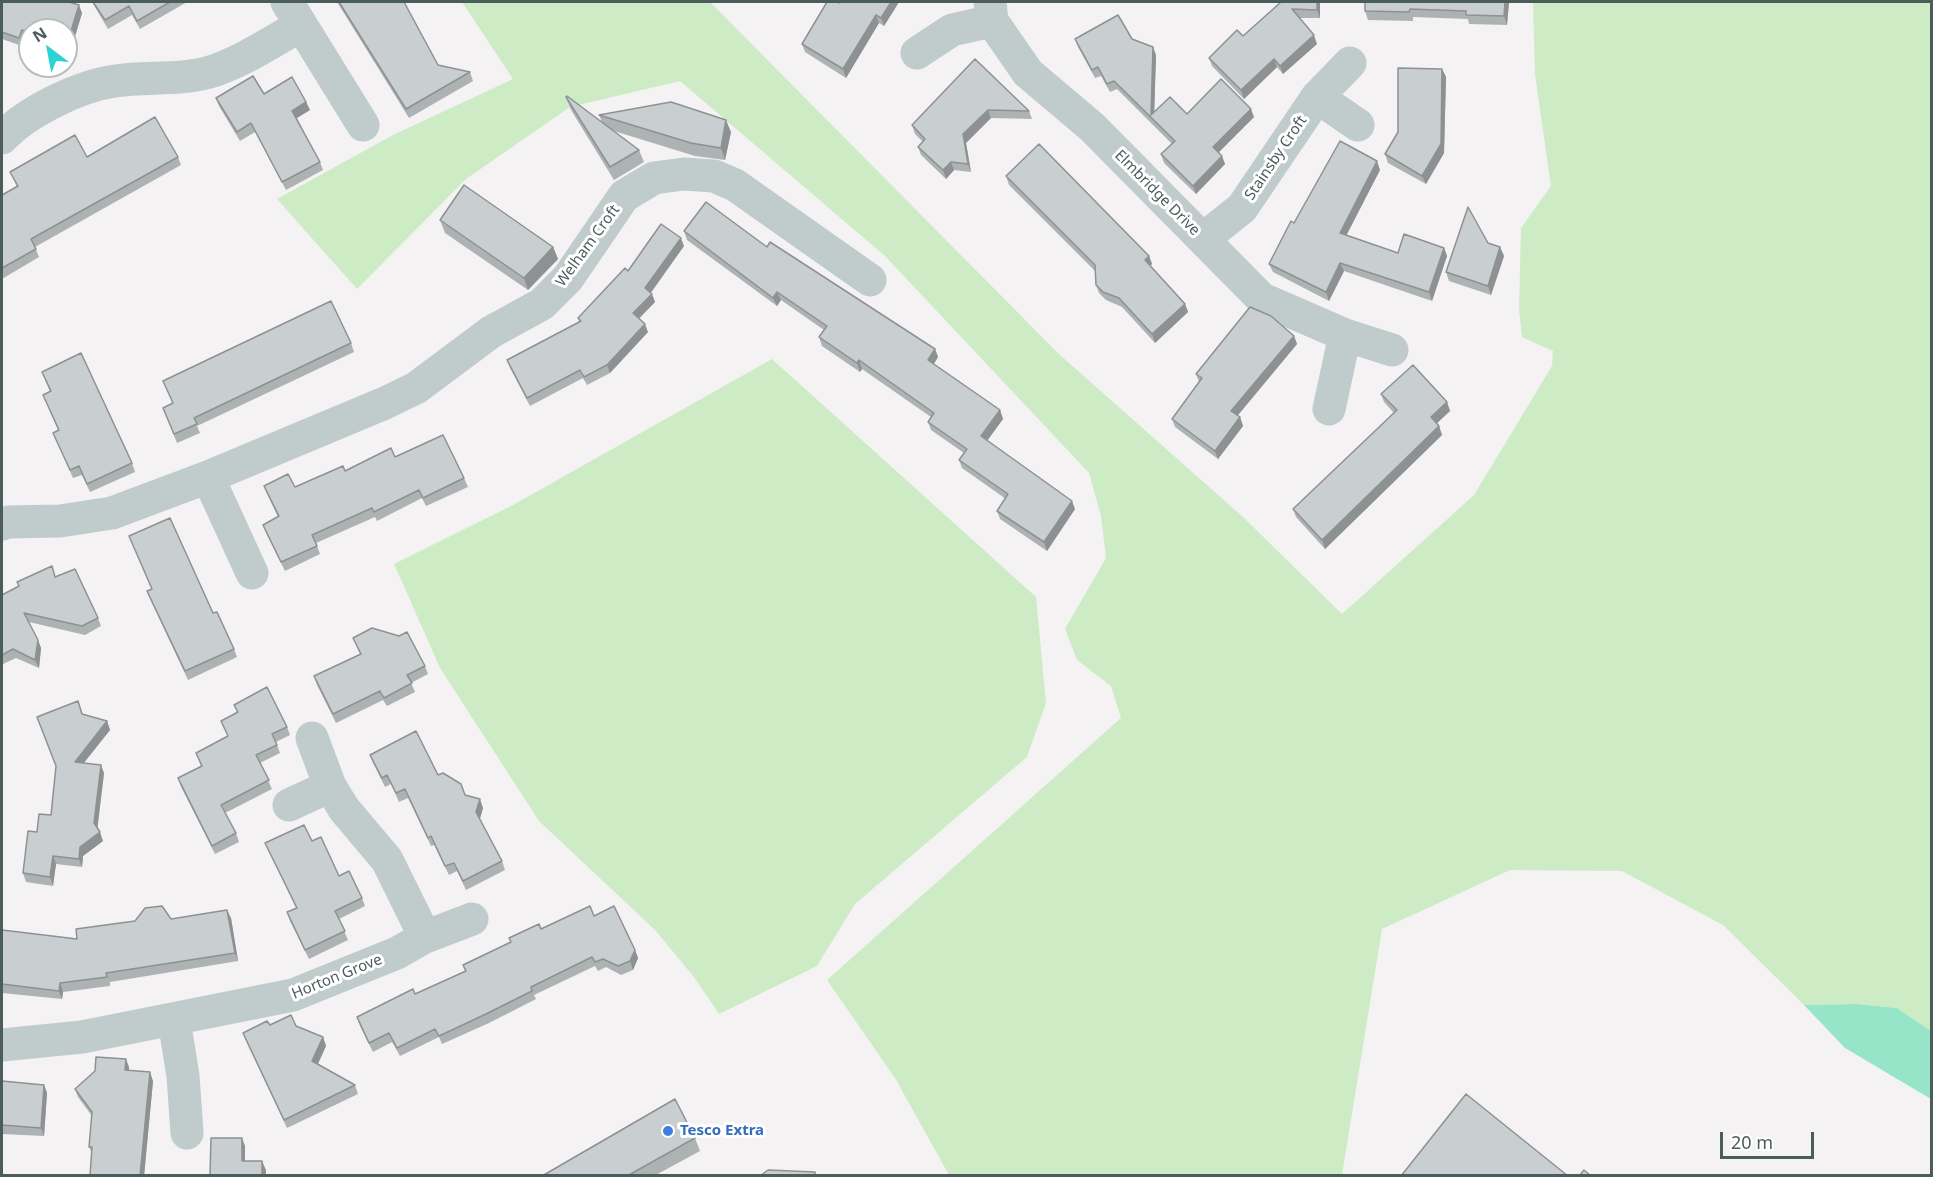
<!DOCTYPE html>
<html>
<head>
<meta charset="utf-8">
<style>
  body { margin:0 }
  #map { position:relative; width:1933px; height:1177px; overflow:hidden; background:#f4f2f3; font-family:"Noto Sans",sans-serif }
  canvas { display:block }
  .frame { position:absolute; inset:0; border:3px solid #4b5d5b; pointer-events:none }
  .north { position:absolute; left:18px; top:18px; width:60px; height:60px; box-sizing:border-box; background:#fff; border:2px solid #b7bebd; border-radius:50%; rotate:328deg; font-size:16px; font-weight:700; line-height:24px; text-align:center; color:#4b5d5b }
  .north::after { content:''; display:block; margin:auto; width:21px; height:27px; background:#2bd4d2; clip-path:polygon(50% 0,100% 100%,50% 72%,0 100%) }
  .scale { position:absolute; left:1720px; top:1132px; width:94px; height:27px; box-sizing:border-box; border:3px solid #4b5d5b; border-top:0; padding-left:8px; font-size:18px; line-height:21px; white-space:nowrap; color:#4b5d5b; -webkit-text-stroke:4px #fff; paint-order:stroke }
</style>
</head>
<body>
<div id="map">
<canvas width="1933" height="1177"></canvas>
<div class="frame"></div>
<div class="north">N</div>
<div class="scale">20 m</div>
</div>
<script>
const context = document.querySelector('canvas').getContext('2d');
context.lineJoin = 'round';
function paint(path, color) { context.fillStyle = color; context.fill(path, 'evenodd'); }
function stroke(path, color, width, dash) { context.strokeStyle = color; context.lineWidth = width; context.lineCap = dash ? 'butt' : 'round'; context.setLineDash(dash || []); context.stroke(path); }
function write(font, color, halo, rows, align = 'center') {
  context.font = font + ' "Noto Sans",sans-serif'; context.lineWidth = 6; context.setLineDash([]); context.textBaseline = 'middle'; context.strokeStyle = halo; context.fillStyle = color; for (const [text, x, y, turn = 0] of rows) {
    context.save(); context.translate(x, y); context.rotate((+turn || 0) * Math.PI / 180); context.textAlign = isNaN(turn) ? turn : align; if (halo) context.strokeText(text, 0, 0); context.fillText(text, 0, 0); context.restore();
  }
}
paint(new Path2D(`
  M 462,2 L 710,2 L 1059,354 L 1244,518 L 1342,614 L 1474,495 L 1552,366 L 1553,351 L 1522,337 L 1519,309 L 1521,228 L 1551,186 L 1535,74 L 1533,2 L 1931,2 L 1931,1031 L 1897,1008 L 1857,1004 L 1804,1005 L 1723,925 L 1622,871 L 1510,870 L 1382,929 L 1342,1175 L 949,1175 L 895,1078 L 827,980 L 1121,718 L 1111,686 L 1077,660 L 1065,629 L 1106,558 L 1101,516 L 1089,473 L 885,256 L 680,81 L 570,107 L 466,179 L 357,289 L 277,199 L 393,135 L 513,79 Z
  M 772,359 L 1036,597 L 1046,703 L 1027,757 L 855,904 L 817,966 L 719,1014 L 694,977 L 655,930 L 539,821 L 440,668 L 394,564 L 513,505 Z`), '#cdecc5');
paint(new Path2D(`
  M 1857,1004 L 1897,1008 L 1931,1031 L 1931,1099 L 1845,1048 L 1804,1005 Z`), '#97e5c8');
stroke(new Path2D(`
  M 287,2 L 363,125
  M 990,2 L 992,21 L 1028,73 L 1092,127 L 1262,299 L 1345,335 L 1329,409
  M 917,53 L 952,30 L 992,21
  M 1317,97 L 1358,125
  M 2,138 C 26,112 79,86 115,81 C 146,76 179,81 210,72 C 242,62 271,42 300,26
  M 1203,239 L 1242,208 L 1317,97 L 1350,63
  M 1345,335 L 1392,350
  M 208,477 L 252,573
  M 2,524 L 8,522 L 60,521 L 112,513 L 208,477 L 385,403 L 416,388 L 491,332 L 542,304 L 568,278 L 624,196 L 654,178 L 684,174 L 714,176 L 735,185 L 870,280
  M 312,738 L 330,786
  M 425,937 L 472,919
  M 174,1020 L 183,1076 L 187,1133
  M 2,1045 L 82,1037 L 293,995 L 397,953 L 425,937 L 387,860 L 344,809 L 330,786 L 289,805`), '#bfcccb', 33);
paint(new Path2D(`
  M 2,2 L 82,13 L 70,53 L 66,52 L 66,30 L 30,30 L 30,40 L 25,38 L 22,46 L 2,39 Z
  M 92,2 L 187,2 L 140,29 L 132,15 L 108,29 Z
  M 337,2 L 405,2 L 404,3 L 438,65 L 470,72 L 473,81 L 409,118 Z
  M 899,2 L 884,26 L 879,23 L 846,78 L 805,52 L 802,44 L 839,3 Z
  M 1281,2 L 1320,2 L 1320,18 L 1299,18 L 1317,44 L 1283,74 L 1277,67 L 1244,99 L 1212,66 L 1209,58 L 1243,36 Z
  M 1365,2 L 1509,2 L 1507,25 L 1469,24 L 1468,19 L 1413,17 L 1413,21 L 1368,20 L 1365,11 Z
  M 1075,39 L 1132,39 L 1156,55 L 1154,112 L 1254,117 L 1219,152 L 1225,164 L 1196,194 L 1164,163 L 1161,154 L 1172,144 L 1117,89 L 1110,92 L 1101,76 L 1095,78 L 1078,47 Z
  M 975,59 L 1029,111 L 1032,119 L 991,118 L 966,143 L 971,172 L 954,170 L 946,179 L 921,155 L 918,147 L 923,142 L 915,134 L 912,125 Z
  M 1442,69 L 1446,77 L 1444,153 L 1426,184 L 1388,163 L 1385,154 Z
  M 264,94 L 306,102 L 310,110 L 297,118 L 320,162 L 323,170 L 286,190 L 255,132 L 240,141 L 219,106 L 216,98 Z
  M 566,97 L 602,122 L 599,115 L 731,132 L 725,160 L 695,156 L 614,131 L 639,150 L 644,162 L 614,180 L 571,110 Z
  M 87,157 L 178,157 L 181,165 L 35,247 L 39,257 L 2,279 L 2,195 L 17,187 L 10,172 Z
  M 1380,170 L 1346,235 L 1398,253 L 1444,248 L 1447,256 L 1432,301 L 1344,271 L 1329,301 L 1273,272 L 1269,264 Z
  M 1006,176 L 1149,256 L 1152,264 L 1150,266 L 1185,304 L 1188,312 L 1155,343 L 1122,307 L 1106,300 L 1099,293 L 1096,285 L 1095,271 L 1009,185 Z
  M 440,220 L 553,247 L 558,259 L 528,290 L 445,233 Z
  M 684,231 L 767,247 L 935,349 L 938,357 L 934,364 L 1000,410 L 1003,419 L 987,441 L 1075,509 L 1047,551 L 1000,519 L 997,511 L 1006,499 L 962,468 L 959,460 L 964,453 L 931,430 L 928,422 L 931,417 L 862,369 L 860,372 L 822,346 L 819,337 L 824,330 L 781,300 L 777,306 L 687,240 Z
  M 1488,243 L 1500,247 L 1504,256 L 1491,295 L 1449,281 L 1446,272 Z
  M 684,246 L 651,293 L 655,302 L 639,319 L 648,332 L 610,373 L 587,385 L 583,378 L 530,406 L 510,368 L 507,360 L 579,322 L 578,318 L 628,271 Z
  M 1294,336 L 1297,344 L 1237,416 L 1240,417 L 1243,426 L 1218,459 L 1175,427 L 1172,419 L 1199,382 L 1196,374 Z
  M 351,343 L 354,352 L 197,426 L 200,433 L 177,443 L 163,408 L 173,404 L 163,381 Z
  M 42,372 L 132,463 L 135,472 L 90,492 L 82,475 L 73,478 L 53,433 L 58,430 L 43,395 L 50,392 Z
  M 1381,394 L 1447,402 L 1450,411 L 1437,423 L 1439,426 L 1442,435 L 1325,549 L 1296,517 L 1293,509 L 1394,413 L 1384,402 Z
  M 395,457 L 464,478 L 468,487 L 426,506 L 422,498 L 377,521 L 375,517 L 316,543 L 320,554 L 285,571 L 266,533 L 263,525 L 278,517 L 267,494 L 264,486 L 295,487 L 345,471 Z
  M 129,536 L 213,613 L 234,649 L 237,657 L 188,680 L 150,599 L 147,591 L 152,589 Z
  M 55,576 L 98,618 L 101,626 L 85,635 L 29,622 L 41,648 L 39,668 L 16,658 L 3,664 L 2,661 L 2,595 Z
  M 353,638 L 425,666 L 428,674 L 411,683 L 415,692 L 387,706 L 383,700 L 336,723 L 317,685 L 314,676 L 360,654 Z
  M 234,705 L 287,727 L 290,735 L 276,742 L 280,753 L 260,763 L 272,789 L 225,813 L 236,833 L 239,842 L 215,854 L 181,787 L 178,778 L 201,766 L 196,753 L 228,736 L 221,721 L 237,713 Z
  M 82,714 L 107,721 L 110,730 L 84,763 L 104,773 L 97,828 L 103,841 L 83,856 L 82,867 L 56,864 L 53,886 L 26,882 L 23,873 L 37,832 L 51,815 Z
  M 370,755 L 438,775 L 483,808 L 480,819 L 502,861 L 505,870 L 466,890 L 457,871 L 449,875 L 434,845 L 431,846 L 408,798 L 399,802 L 391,784 L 385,787 L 373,763 Z
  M 312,841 L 339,876 L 362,898 L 365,906 L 339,919 L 348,940 L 309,959 L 290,921 L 287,912 L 296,908 L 269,851 L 265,843 Z
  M 594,916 L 635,950 L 638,958 L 633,970 L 621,975 L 606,967 L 598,971 L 595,966 L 534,995 L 536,999 L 489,1023 L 442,1044 L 439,1037 L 400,1056 L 392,1042 L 373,1052 L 360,1026 L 357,1017 L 415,994 L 465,971 L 463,965 L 541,929 Z
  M 231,918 L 238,961 L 110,982 L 110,986 L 63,992 L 62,999 L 2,993 L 2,930 L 77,939 L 171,919 Z
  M 270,1025 L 296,1026 L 323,1037 L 326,1046 L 318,1064 L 355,1085 L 358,1094 L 287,1128 L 246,1041 L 243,1033 Z
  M 129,1067 L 129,1071 L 153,1081 L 144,1176 L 90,1176 L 92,1153 L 89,1147 L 92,1116 L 78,1097 L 75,1089 Z
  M 2,1081 L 44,1085 L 47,1093 L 44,1136 L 2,1134 Z
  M 695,1138 L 700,1151 L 654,1176 L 542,1176 Z`), '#adb2b3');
paint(new Path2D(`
  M 891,2 L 899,2 L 884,26 L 881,18 Z
  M 1317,2 L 1320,2 L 1320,18 L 1317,10 Z
  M 1505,2 L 1509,2 L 1507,25 L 1504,16 Z
  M 79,5 L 82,13 L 70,53 L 67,44 Z
  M 876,15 L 879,23 L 846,78 L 843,69 Z
  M 22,30 L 25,38 L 22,46 L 19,38 Z
  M 1314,35 L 1317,44 L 1283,74 L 1280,66 Z
  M 1153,47 L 1156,55 L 1154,120 L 1151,115 Z
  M 1274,59 L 1277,67 L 1244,99 L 1241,90 Z
  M 1442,69 L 1446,77 L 1444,153 L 1426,184 L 1422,176 Z
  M 306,102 L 310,110 L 295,119 L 292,111 Z
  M 1251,109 L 1254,117 L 1216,155 L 1213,147 Z
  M 988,110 L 991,118 L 966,143 L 971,172 L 968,164 L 963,134 Z
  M 726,120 L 731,132 L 725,160 L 721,148 Z
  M 1222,156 L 1225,164 L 1196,194 L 1193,186 Z
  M 1377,161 L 1380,170 L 1343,242 L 1340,233 Z
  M 951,162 L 954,170 L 946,179 L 943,170 Z
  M 681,238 L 684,246 L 648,296 L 645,288 Z
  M 553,247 L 558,259 L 528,290 L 524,278 Z
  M 1500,247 L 1504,256 L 1491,295 L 1488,286 Z
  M 1444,248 L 1447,256 L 1432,301 L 1429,292 Z
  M 1149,256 L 1152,264 L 1148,268 L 1145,260 Z
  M 1340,263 L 1344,271 L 1329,301 L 1326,292 Z
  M 777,292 L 781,300 L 777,306 L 773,298 Z
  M 652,294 L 655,302 L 636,321 L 633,313 Z
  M 1185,304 L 1188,312 L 1155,343 L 1152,334 Z
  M 645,324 L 648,332 L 610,373 L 607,365 Z
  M 1294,336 L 1297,344 L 1234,420 L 1231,411 Z
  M 935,349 L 938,357 L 931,368 L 928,360 Z
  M 859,360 L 862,369 L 860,372 L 857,363 Z
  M 1447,402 L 1450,411 L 1434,426 L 1431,417 Z
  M 1000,410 L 1003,419 L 984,445 L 981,436 Z
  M 1240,417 L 1243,426 L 1218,459 L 1215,451 Z
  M 1439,426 L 1442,435 L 1325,549 L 1322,540 Z
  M 1072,501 L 1075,509 L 1047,551 L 1044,542 Z
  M 38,640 L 41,648 L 39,668 L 35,660 Z
  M 107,721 L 110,730 L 78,770 L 75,762 Z
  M 101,765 L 104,773 L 97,832 L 94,823 Z
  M 480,799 L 483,808 L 479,821 L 476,812 Z
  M 100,832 L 103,841 L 83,856 L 82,867 L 79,859 L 80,847 Z
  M 53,856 L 56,864 L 53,886 L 50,877 Z
  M 227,910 L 231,918 L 238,961 L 235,953 Z
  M 635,950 L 638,958 L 633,970 L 630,961 Z
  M 60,983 L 63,992 L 62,999 L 59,991 Z
  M 323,1037 L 326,1046 L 315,1070 L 312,1061 Z
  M 126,1059 L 129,1067 L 128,1079 L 125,1070 Z
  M 150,1072 L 153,1081 L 144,1176 L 140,1176 Z
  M 44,1085 L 47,1093 L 44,1136 L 41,1128 Z
  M 242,1138 L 245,1146 L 245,1169 L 242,1161 Z
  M 262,1161 L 266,1170 L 266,1176 L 262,1176 Z`), '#8d9192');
const building = new Path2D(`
  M 2,2 L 69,2 L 79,5 L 67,44 L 66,30 L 30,30 L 30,32 L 22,30 L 19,38 L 2,32 Z
  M 93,2 L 170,2 L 137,21 L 129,6 L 105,20 Z
  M 339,2 L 404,2 L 438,65 L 470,72 L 406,109 Z
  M 827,2 L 838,2 L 839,3 L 840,2 L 891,2 L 881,18 L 876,15 L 843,69 L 802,44 Z
  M 1281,2 L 1317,2 L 1317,10 L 1292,9 L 1314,35 L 1280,66 L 1274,59 L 1241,90 L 1209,58 L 1237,30 L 1243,36 Z
  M 1365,2 L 1505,2 L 1504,16 L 1466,15 L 1466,11 L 1410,9 L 1409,12 L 1365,11 Z
  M 1118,15 L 1132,39 L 1153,47 L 1151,115 L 1170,97 L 1187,114 L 1221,79 L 1251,109 L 1213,147 L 1222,156 L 1193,186 L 1161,154 L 1175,141 L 1114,81 L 1107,84 L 1098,67 L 1092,70 L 1075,39 Z
  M 975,59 L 1029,111 L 988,110 L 963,134 L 968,164 L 951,162 L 943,170 L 918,147 L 925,139 L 912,125 Z
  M 1398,68 L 1442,69 L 1441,144 L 1422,176 L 1385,154 L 1398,132 Z
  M 253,76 L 264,94 L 292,77 L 306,102 L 292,111 L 320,162 L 282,182 L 251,123 L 237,132 L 216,98 Z
  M 567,96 L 639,150 L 610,167 L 566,97 Z
  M 671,102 L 726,120 L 721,148 L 691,143 L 599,115 Z
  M 155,117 L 178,157 L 31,239 L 36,249 L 2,268 L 2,195 L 18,186 L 10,172 L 75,135 L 87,157 Z
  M 1340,141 L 1377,161 L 1340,233 L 1398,253 L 1404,234 L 1444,248 L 1429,292 L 1340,263 L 1326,292 L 1269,264 L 1291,221 L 1294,223 Z
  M 1039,144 L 1149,256 L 1145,260 L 1185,304 L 1152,334 L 1119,298 L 1103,292 L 1096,285 L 1095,265 L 1006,176 Z
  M 464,185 L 553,247 L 524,278 L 440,220 Z
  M 706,202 L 767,247 L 770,242 L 935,349 L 928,360 L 1000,410 L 981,436 L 1072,501 L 1044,542 L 997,511 L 1008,494 L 959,460 L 967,449 L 928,422 L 934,413 L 859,360 L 857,363 L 819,337 L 827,326 L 777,292 L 773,298 L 684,231 Z
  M 1468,207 L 1488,243 L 1500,247 L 1488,286 L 1446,272 Z
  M 661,224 L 681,238 L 645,288 L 652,294 L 633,313 L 645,324 L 607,365 L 584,377 L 580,370 L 527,398 L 507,360 L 581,321 L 578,318 L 625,268 L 628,271 Z
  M 331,301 L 351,343 L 194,418 L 197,424 L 174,434 L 163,408 L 173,403 L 163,381 Z
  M 1250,307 L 1271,316 L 1294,336 L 1231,411 L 1240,417 L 1215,451 L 1172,419 L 1202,378 L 1196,374 Z
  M 81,353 L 132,463 L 87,484 L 79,466 L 70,470 L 53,433 L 59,430 L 43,395 L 51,391 L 42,372 Z
  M 1413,365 L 1447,402 L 1431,417 L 1439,426 L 1322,540 L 1293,509 L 1397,410 L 1381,394 Z
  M 443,435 L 464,478 L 423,498 L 419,490 L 374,512 L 372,508 L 312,535 L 317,546 L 281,562 L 263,525 L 279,516 L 264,486 L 288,474 L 295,487 L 343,466 L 345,471 L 391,448 L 395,457 Z
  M 170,518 L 213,613 L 217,612 L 234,649 L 185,671 L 147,591 L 152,589 L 129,536 Z
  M 52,566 L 55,577 L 75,569 L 98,618 L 82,626 L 24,613 L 38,640 L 35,660 L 13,649 L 2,655 L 2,595 L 19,586 L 17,582 Z
  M 372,628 L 399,636 L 407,632 L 425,666 L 407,675 L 412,683 L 384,698 L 380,691 L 333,714 L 314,676 L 361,654 L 353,638 Z
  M 267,687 L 287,727 L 272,734 L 277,745 L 256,755 L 269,780 L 221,805 L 236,833 L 212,846 L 178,778 L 202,766 L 196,753 L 228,736 L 221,721 L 238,712 L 234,705 Z
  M 78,701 L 82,714 L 107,721 L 75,762 L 101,765 L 94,823 L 100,832 L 80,847 L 79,859 L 53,856 L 50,877 L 23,873 L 28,831 L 37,832 L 39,814 L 51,815 L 56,766 L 37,717 Z
  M 416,731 L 438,775 L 443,773 L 461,784 L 465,795 L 480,799 L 476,812 L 502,861 L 463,881 L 454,863 L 445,866 L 431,836 L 428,838 L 405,789 L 396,793 L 387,775 L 382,778 L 370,755 Z
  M 304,825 L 312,841 L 321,837 L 339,876 L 349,871 L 362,898 L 335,911 L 345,931 L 305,950 L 287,912 L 297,908 L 265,843 Z
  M 162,906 L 171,919 L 227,910 L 235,953 L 106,973 L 107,977 L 60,983 L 59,991 L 2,984 L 2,930 L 77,939 L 76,929 L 135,921 L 145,908 Z
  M 590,906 L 594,916 L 614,906 L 635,950 L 630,961 L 618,966 L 603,959 L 595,962 L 592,957 L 531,987 L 532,991 L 486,1014 L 439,1036 L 435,1029 L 397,1048 L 389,1033 L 369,1043 L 357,1017 L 413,989 L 415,994 L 466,971 L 463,965 L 511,942 L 509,938 L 539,924 L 541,929 Z
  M 291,1015 L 296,1026 L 323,1037 L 312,1061 L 355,1085 L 284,1120 L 243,1033 L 267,1021 L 270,1025 Z
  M 96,1057 L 126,1059 L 125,1070 L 150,1072 L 140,1176 L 90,1176 L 92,1147 L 89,1147 L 92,1112 L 75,1089 L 95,1071 Z
  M 2,1081 L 44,1085 L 41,1128 L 2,1125 Z
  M 1466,1094 L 1568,1176 L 1401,1176 Z
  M 675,1099 L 695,1138 L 627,1176 L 542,1176 Z
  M 211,1138 L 242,1138 L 242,1161 L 262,1161 L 262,1176 L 210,1176 Z
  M 768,1170 L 815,1172 L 815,1176 L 760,1176 Z
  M 1584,1170 L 1591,1176 L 1579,1176 Z`);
paint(building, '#c9cfd0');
stroke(building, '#8d9192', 1.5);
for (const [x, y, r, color] of [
  [668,1131,6,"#3f7fe0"]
]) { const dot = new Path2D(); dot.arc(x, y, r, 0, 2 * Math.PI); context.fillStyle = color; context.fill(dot); stroke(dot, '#fff', 2); }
write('15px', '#4b5d5b', '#fff', [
  ["Stainsby Croft",1276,158,-56],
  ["Elmbridge Drive",1157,193,45],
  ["Welham Croft",588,246,-54],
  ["Horton Grove",337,977,-22]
]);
write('bold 15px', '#366cbe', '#fff', [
  ["Tesco Extra",680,1131]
], 'left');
</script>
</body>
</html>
